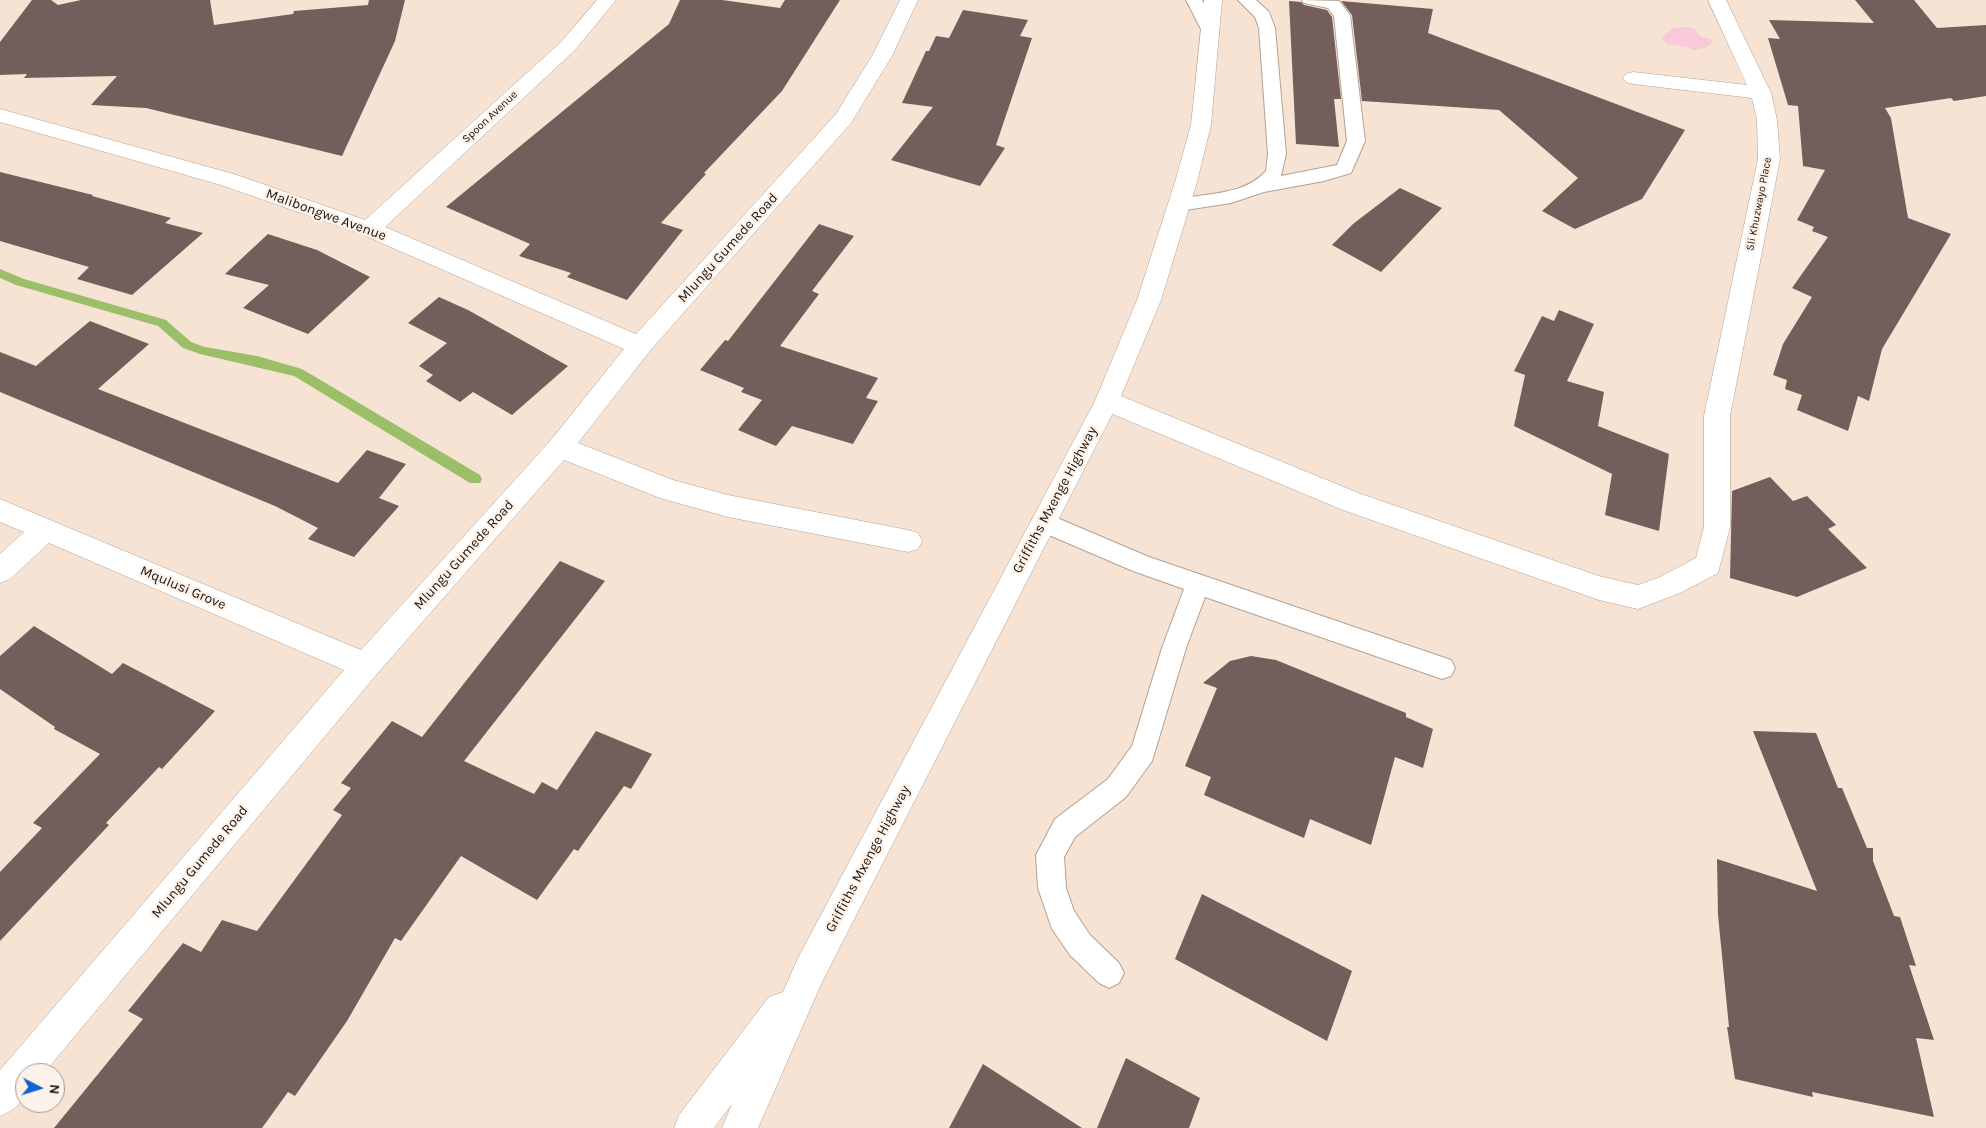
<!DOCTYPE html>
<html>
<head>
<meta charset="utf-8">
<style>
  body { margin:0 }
  #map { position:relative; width:1986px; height:1128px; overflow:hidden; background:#f6e3d4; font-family:Karla,sans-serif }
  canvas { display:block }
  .north { position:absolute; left:15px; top:1063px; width:50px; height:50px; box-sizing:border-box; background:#fdf2e9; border:1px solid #a39a92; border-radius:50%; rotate:95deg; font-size:14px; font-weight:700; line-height:20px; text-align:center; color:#1c1510 }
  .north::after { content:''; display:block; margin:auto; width:18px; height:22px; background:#0f65ce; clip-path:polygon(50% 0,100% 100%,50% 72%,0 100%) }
</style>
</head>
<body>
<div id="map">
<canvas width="1986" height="1128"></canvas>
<div class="north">N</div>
</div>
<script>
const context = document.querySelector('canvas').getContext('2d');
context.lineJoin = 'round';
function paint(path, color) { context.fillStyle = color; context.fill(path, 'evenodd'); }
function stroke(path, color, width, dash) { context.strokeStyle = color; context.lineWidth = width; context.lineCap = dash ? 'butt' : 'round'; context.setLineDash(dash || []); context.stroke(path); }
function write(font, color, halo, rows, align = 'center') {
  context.font = font + ' Karla,sans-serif'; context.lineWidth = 5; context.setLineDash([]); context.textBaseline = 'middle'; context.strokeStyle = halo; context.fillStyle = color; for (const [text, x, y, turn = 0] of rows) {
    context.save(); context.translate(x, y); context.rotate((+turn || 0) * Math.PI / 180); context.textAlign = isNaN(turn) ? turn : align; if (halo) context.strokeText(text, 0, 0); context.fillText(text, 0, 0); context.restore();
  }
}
paint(new Path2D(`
  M 1688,27 L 1697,30 L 1695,31 L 1700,36 L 1713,40 C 1709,49 1701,49 1692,50 L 1688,47 L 1667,44 L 1662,38 L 1673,28 Z`), '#f9c8d9');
paint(new Path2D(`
  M 0,269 L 24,279 L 166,320 L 191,342 L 205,347 L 257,356 L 302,369 L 480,475 L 482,479 L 480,483 L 470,483 L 294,376 L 200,354 L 183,348 L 158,326 L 16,285 L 0,278 Z`), '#9bbf69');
paint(new Path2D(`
  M 32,0 L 51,0 L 58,5 L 81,0 L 210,0 L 214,25 L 293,14 L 294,11 L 368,5 L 369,0 L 405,0 L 395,41 L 342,156 L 146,108 L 91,105 L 117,76 L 24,78 L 27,74 L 0,75 L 0,42 Z
  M 680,0 L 722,0 L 780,8 L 785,0 L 840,0 L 782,91 L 704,173 L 706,174 L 661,223 L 683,230 L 627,300 L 567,277 L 571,273 L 519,256 L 530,244 L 446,207 L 669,24 Z
  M 1855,0 L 1914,0 L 1937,28 L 1986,25 L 1986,96 L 1954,101 L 1951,98 L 1885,108 L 1891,118 L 1908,218 L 1951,234 L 1882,349 L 1869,401 L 1858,396 L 1848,431 L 1797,410 L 1802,395 L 1785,389 L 1787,380 L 1773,375 L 1783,344 L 1812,297 L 1792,288 L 1828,237 L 1812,231 L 1814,227 L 1797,220 L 1825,170 L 1803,166 L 1798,106 L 1788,105 L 1768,38 L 1780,39 L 1769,20 L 1874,23 Z
  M 1289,1 L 1301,2 L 1304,5 L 1327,10 L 1332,17 L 1341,99 L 1334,99 L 1339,147 L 1296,144 Z
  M 1341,1 L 1433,9 L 1428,33 L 1685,130 L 1642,199 L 1575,229 L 1542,211 L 1578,178 L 1499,110 L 1362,101 L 1352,15 Z
  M 963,10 L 1028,20 L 1020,36 L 1032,38 L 996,145 L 1005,148 L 980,186 L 891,160 L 933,107 L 902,103 L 926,51 L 929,51 L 936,36 L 949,38 Z
  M 0,172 L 93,195 L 92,196 L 171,218 L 165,223 L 203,233 L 132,295 L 77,279 L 89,267 L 0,241 Z
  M 1400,188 L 1442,208 L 1381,272 L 1332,245 L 1353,224 Z
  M 819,224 L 854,236 L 812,291 L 819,294 L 780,346 L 878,378 L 866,398 L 878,401 L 853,444 L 792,426 L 776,446 L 738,430 L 762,400 L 741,392 L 744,388 L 700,370 L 725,340 L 728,341 Z
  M 268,234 L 317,250 L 370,277 L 308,334 L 243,308 L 269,285 L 225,274 Z
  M 439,297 L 468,310 L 568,366 L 512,415 L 473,392 L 460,402 L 426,381 L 433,375 L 419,366 L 447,343 L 408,323 Z
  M 1559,310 L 1594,324 L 1567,381 L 1604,392 L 1598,426 L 1669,454 L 1659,531 L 1605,515 L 1612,474 L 1514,426 L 1525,375 L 1514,371 L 1542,316 L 1554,321 Z
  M 90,321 L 149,344 L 98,389 L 338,483 L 367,450 L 406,464 L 379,498 L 399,506 L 354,557 L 308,539 L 318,528 L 275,506 L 0,392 L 0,352 L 36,366 Z
  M 1770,477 L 1793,501 L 1807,496 L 1836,525 L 1828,529 L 1867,568 L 1797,597 L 1730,578 L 1732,491 Z
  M 560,561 L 605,581 L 464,761 L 534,794 L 542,782 L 557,790 L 596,731 L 652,754 L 631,789 L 624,786 L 578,851 L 574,849 L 537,900 L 461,856 L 401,941 L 395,938 L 347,1021 L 295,1096 L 288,1092 L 262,1128 L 54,1128 L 143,1019 L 128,1011 L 183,943 L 201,952 L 222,920 L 257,931 L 342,815 L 333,810 L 351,788 L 341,783 L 392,721 L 422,737 Z
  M 34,626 L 112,674 L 123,663 L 215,711 L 162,769 L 159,767 L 106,823 L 109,825 L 0,941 L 0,872 L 42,828 L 33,823 L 100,754 L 54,729 L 55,727 L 0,689 L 0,656 Z
  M 1251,656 L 1276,660 L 1406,713 L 1406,717 L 1433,729 L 1423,768 L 1395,757 L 1371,845 L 1310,819 L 1304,838 L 1204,795 L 1211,777 L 1185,766 L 1217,688 L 1203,683 L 1230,661 Z
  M 1753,731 L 1816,733 L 1838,788 L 1842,788 L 1867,848 L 1873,848 L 1873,861 L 1894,916 L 1900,917 L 1916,966 L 1909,965 L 1934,1040 L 1916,1038 L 1934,1117 L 1812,1092 L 1813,1097 L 1735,1079 L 1727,1027 L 1729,1027 L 1718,915 L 1717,859 L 1817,891 Z
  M 1202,894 L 1352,971 L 1327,1041 L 1175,959 Z
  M 1126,1058 L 1200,1098 L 1189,1128 L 1097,1128 Z
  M 983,1064 L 1082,1128 L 949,1128 Z`), '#745e5b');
const service = new Path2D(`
  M 1186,0 L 1202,0 L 1219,34 L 1217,37 L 1205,37 Z
  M 1238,0 L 1256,0 L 1269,12 L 1275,28 L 1286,154 L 1281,176 L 1337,165 L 1347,141 L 1334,16 L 1328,8 L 1304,3 L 1302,0 L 1339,1 L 1350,15 L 1365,141 L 1351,173 L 1324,181 L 1264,192 L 1231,203 L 1179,211 L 1172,209 L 1170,205 L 1172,201 C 1203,192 1243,197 1266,171 L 1268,154 L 1259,28 L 1255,17 Z
  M 1043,512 L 1149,557 L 1451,660 L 1455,668 L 1451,676 L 1442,679 L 1205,597 L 1186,648 L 1152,761 L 1126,797 L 1075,837 L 1064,857 L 1066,888 L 1074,911 L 1090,935 L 1119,963 L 1124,973 L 1119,983 L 1109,988 L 1099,983 L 1070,955 L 1052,929 L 1038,888 L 1036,855 L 1055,819 L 1108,779 L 1132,746 L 1162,648 L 1184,589 L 1133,571 L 1035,529 L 1031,522 L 1035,515 Z`);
const minor = new Path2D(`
  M 597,0 L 616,0 L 575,50 L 385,227 L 636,334 L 836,114 L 872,56 L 900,0 L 918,0 L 892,56 L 851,123 L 649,352 L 578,443 L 673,480 L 728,495 L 908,530 L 918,533 L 922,541 L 918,549 L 908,552 L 728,517 L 660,498 L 564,460 L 376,675 L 44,1073 L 25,1073 C 25,1097 24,1106 0,1116 L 0,1070 L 344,670 L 49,543 L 10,579 L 0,583 L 0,554 L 24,532 L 0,522 L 0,499 L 361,650 L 551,440 L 624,349 L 361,234 L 221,185 L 0,122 L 0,109 L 237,175 L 365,220 L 561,42 Z
  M 1708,0 L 1726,0 L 1771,93 L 1777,120 L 1780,159 L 1730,416 L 1730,527 L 1718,573 L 1680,593 L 1638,609 L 1599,600 L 1343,510 L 1098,408 L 1095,401 L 1098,394 L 1107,391 L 1116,394 L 1361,494 L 1599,576 L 1638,585 L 1660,577 L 1696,558 L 1704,527 L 1704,416 L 1758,159 L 1757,120 L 1752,98 L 1633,84 L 1626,82 L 1623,78 L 1626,74 L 1633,72 L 1747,85 Z`);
const tertiary = new Path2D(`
  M 1204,0 L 1222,0 L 1211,125 L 1197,182 L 1161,300 L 1119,401 L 822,982 L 758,1128 L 722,1128 L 732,1104 L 714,1128 L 674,1128 L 679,1115 L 769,997 L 783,992 L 798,958 L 1095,401 L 1137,300 L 1175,182 L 1191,125 Z`);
stroke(service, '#b3a193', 2);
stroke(minor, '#b3a193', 1);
stroke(tertiary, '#b3a193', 1);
paint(service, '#fff');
paint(minor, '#fff');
paint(tertiary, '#fff');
write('11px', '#1c1510', '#fdf2e9', [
  ["Spoon Avenue",490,117,-43],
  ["Sli Khuzwayo Place",1759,204,-79]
]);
write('14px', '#1c1510', '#fdf2e9', [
  ["Malibongwe Avenue",326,215,20],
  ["Mlungu Gumede Road",728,248,-48],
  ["Griffiths Mxenge Highway",1055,500,-62],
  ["Mlungu Gumede Road",464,555,-48],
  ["Mqulusi Grove",183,588,23],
  ["Griffiths Mxenge Highway",868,859,-62],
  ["Mlungu Gumede Road",200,862,-50]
]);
</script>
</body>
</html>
